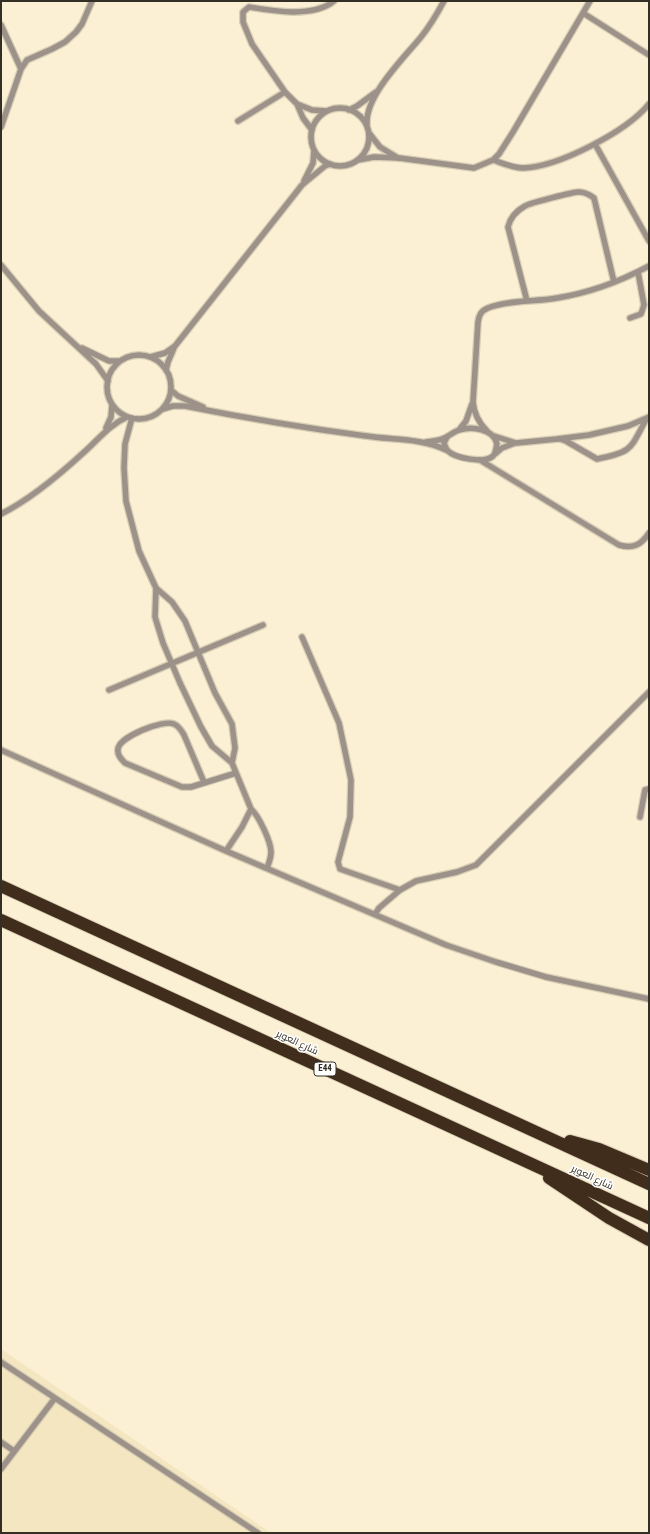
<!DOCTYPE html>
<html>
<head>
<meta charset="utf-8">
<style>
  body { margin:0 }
  #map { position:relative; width:650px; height:1534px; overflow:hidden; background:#fbf0d3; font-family:"Roboto Condensed",sans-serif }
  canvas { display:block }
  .frame { position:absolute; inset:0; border:2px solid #342f24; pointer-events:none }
</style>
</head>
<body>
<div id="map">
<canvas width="650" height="1534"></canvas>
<div class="frame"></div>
</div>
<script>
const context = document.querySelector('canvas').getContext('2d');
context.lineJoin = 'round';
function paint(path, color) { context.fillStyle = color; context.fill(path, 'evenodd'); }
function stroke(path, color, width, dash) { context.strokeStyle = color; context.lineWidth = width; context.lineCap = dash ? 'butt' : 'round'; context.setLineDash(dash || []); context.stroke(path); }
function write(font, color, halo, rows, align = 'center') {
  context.font = font + ' "Roboto Condensed",Cairo,sans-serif'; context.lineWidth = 3; context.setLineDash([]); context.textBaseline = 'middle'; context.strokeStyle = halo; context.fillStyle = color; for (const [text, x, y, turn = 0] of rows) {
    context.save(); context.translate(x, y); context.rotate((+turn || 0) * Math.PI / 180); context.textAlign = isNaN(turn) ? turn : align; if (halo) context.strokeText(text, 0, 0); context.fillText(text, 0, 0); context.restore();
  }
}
paint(new Path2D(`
  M 1,1349 L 271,1533 L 1,1533 Z`), '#f4e6c1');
const lane = new Path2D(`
  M 583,13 L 649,55
  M 1,25 L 21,69 L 1,127
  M 21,69 L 27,60 L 52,49 L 65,42 L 76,32 L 82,24 L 92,1
  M 297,104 L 312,110 L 327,111
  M311 137a29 29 0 1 1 58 0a29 29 0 1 1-58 0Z
  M 349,110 L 357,106 L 376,92
  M 238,121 L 285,92
  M 367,124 C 365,96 403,59 421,37 C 430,26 437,14 444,1
  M 312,130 L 303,118 L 297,104 L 285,92 L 252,44 L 243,22 L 243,12 L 249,7 C 273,11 314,18 334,1
  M 369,133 L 380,147 L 398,158
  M 595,144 L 649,241
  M 358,160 L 374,157 L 399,158 L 474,168 L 493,160 L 499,154 L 513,132 L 590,1
  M 493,160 C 502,163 513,168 523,168 C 558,167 626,132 649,104
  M 304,181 L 313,163 L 314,150
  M 1,265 L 39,311 L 96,364 L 108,381
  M 527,301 L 508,227 C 510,218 516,211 525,206 C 530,203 573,192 579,192 C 585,192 590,195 594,198 L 614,282
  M 630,318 L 641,314 L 644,305 L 638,272
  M 82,348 L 109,361 L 120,361
  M107 387a32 32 0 1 1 64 0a32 32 0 1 1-64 0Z
  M 150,357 L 165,353 L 175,346 L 302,185 L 325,166 L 330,164
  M 166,370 L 168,362 L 174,348
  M 171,390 L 178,396 L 203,407
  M 163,409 L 173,406 L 185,406 C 245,418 305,428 366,436 C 392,440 422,438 446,450
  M 132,418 L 125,444 L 124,468 L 126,501 L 139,551 L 156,588 L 172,602 L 185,621 L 215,693 L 232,724 L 235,748 L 232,763 L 212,746 L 201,727 L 180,683 L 163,643 L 155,617 L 156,588
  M 106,428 L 111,417 L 112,405
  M 459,430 L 466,421 L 472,404
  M 487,431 C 479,423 474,414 473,402 L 478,322 C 479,315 481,311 488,308 C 508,300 535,302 557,298 C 589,293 621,281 649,266
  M 494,436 L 516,443 L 557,439 L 589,435 L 628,426 L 649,417
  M 560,439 L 566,441 L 597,459 C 634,452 630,448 647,418
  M 426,442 C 431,441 437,441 442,439 C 448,437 453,432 459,430 C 472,426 494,429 497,444 C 496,447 496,453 493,456 C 485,464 455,458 448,451 C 446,449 445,446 444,443 L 447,437
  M 495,454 L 502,448 L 515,443
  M 480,460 L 619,545 C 633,549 641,545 649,533
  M 1,514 C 31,499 58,476 82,454 C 97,441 109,425 127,417
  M 302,637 L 339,723 L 351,780 L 350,817 L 338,862 L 340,869 L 400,890
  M 109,690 L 263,625
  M 1,750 L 226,851 L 446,945 L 496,962 L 546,977 L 649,999
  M 232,763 L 251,809 C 259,816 271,842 271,852 C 271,858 269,863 267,868
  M 204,782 L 184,735 C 181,730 179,726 174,724 C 163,719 119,737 118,749 C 117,755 121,759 125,763 L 182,787 L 191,787 L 236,773
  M 640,817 L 645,790 L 649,789
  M 226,851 L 242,827 L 251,809
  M 375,914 L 379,908 L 400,890 L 416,881 L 457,872 L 476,865 L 649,692
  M 1,1362 L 258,1533
  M 1,1442 L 14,1451
  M 1,1469 L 55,1398`);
const highway = new Path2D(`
  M 1,886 L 649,1184
  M 1,920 L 649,1218
  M 570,1141 L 599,1149 L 649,1170
  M 549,1178 L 609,1218 L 649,1240`);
stroke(lane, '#d7cdb4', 8);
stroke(highway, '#d7cdb4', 14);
stroke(lane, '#9d9289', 5.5);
stroke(highway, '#402d1b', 12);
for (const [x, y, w] of [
  [325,1069,22]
]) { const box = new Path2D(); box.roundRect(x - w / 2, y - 7, w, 14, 3); context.fillStyle = '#fefefe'; context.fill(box); stroke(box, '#342f24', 1); }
write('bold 9px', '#342f24', null, [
  ["E44",325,1069]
]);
write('10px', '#342f24', '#fefefe', [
  ["شارع العوير",297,1043,25],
  ["شارع العوير",592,1178,25]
]);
</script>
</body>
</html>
